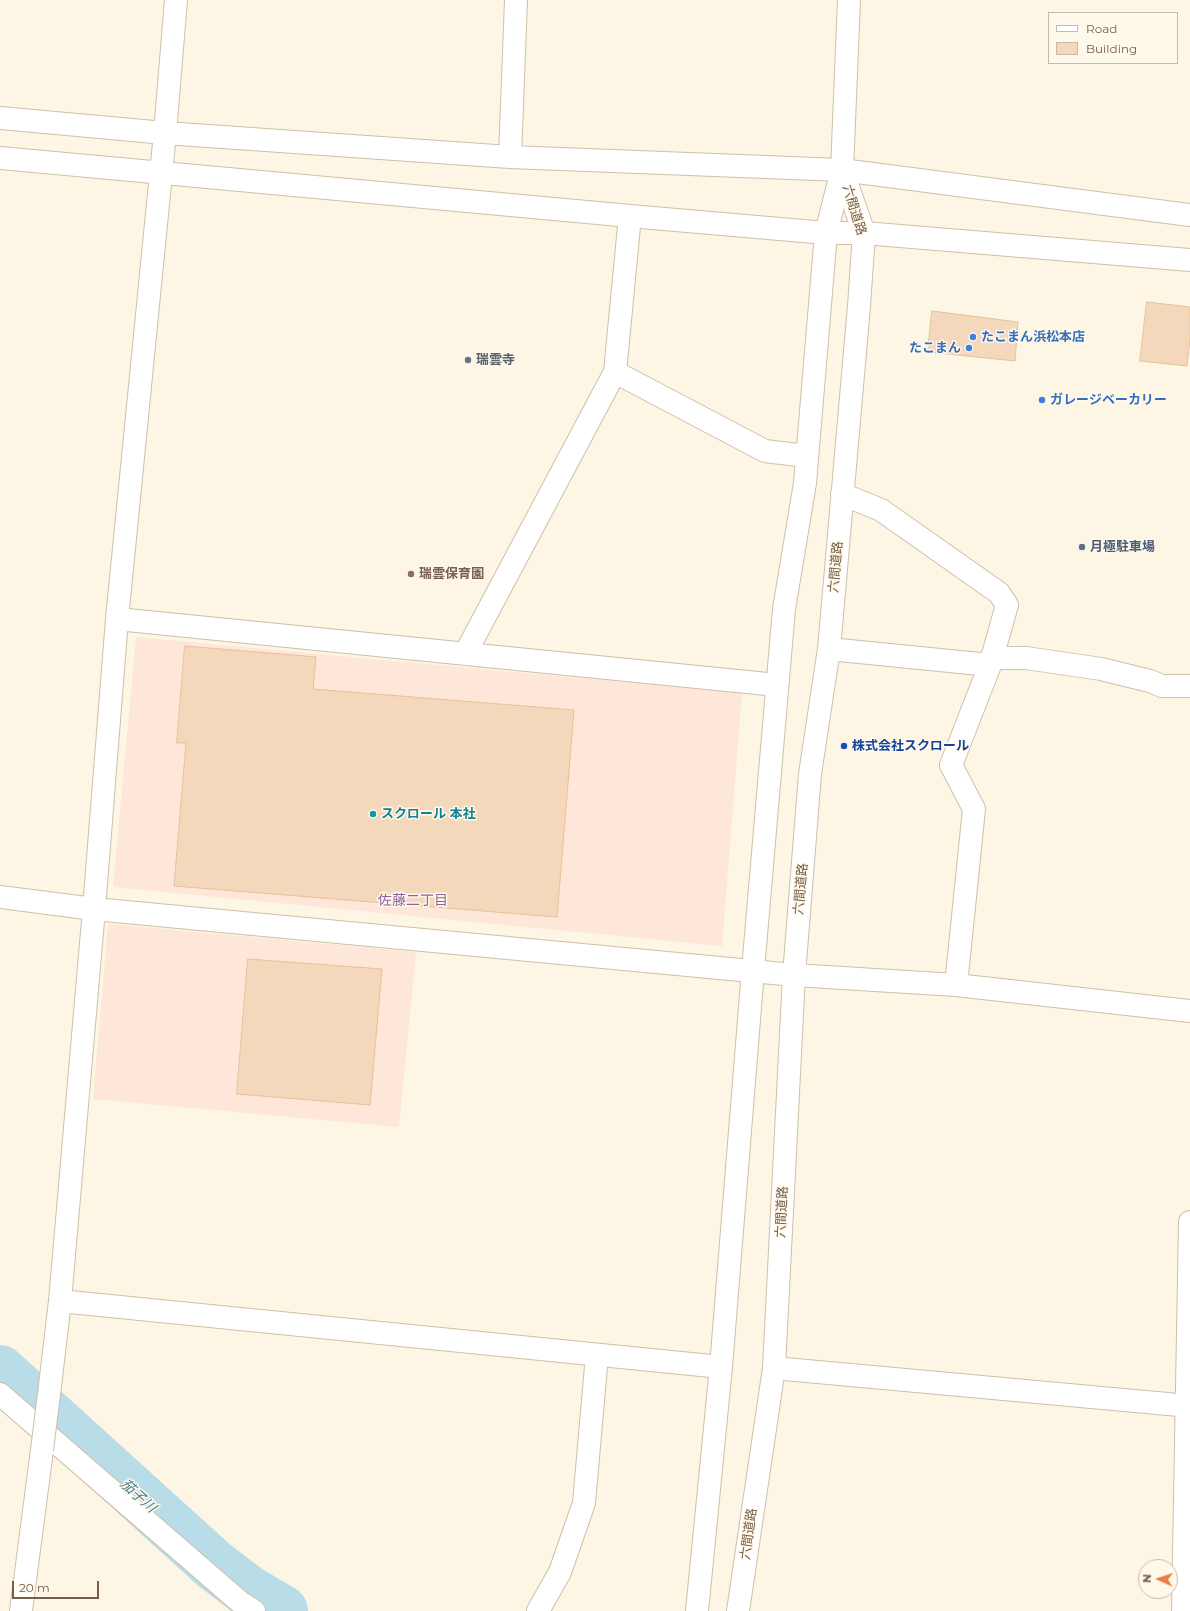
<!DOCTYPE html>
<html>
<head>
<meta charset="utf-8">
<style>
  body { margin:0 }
  #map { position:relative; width:1190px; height:1611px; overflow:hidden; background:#fdf6e4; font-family:Montserrat,sans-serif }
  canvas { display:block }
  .legend { position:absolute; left:1048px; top:12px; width:130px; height:52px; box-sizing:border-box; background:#fff9ec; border:1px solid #c9bbaa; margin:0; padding:5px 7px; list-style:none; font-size:12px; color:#775e48 }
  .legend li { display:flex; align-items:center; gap:8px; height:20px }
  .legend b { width:20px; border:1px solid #c9bbaa }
  .north { position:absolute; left:1138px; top:1559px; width:40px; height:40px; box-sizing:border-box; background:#fff9ec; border:1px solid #c9bbaa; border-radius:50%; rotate:273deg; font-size:11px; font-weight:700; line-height:16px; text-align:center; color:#775e48 }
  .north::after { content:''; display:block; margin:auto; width:14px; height:18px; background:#ed7c44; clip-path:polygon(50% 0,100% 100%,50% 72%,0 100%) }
  .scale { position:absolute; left:12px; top:1581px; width:87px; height:18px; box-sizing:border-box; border:2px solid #775e48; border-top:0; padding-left:5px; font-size:12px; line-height:14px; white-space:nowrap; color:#775e48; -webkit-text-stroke:3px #fff9ec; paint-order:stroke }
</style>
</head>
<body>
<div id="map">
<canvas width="1190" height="1611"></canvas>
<ul class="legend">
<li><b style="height:5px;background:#fff"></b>Road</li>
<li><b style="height:11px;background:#f4d8bb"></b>Building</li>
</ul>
<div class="north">N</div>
<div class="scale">20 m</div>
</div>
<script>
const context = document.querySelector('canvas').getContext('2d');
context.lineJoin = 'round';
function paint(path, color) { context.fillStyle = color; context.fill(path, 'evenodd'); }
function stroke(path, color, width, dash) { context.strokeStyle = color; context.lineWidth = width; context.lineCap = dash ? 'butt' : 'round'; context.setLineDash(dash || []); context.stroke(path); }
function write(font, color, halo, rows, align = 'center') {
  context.font = font + ' Montserrat,"Noto Sans JP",sans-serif'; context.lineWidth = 3; context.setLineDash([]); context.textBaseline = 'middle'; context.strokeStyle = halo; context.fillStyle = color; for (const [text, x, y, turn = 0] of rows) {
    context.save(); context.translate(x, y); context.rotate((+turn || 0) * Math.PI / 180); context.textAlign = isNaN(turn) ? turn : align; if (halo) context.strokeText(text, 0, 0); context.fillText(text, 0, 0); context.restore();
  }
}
paint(new Path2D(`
  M 136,637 L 742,693 L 722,946 L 113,887 Z
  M 108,924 L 416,952 L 399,1127 L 93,1099 Z`), '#fee7d8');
stroke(new Path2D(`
  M 0,1371 L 214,1565 L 248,1591 L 282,1611`), '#b8dce8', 52);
const building = new Path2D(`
  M 1147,302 L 1190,307 L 1190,339 L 1187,366 L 1140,361 Z
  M 932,311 L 1018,322 L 1015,361 L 928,352 Z
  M 185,646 L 316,657 L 313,689 L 574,710 L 557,917 L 174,886 L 186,743 L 177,743 Z
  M 248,959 L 382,969 L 370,1105 L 237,1094 Z`);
paint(building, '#f4d8bb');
stroke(building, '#e8c09a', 1);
const minor = new Path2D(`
  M 176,0 L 165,133 L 117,619 L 94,909 L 794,975 L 956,985 L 1190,1011
  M 0,118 L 165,133 L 510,157 L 842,170 L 1190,215
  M 510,157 L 516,0
  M 0,158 L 630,216 L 826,233 L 864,233 L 1190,260
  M 615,372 L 765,451 L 806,456
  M 842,494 L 881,510 L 999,593 L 1007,605 L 990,665 L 951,765 L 974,809 L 956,985
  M 117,619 L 777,685
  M 829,649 L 990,665
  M 465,654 L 615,372 L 630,216
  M 991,658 L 1026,658 L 1101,669 L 1150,681 L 1162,686 L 1190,686
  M 0,897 L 94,909 L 60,1301 L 50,1386
  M 60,1301 L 721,1367
  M 774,1368 L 1190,1406
  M 0,1394 L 240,1602 L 254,1611
  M 21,1611 L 42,1450
  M 538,1611 L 560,1572 L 584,1503 L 597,1355
  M 697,1611 L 721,1367 L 753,970 L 784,609 L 805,483 L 826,233 L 842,170 L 849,0
  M 738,1611 L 774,1368 L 794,975 L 810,774 L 829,649 L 859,306 L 864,233 L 842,170
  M 1183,1611 L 1190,1222`);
stroke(minor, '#cfbfaa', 24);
stroke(minor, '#fff', 22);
const minorBridge = new Path2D(`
  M 42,1450 L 50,1386`);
stroke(minorBridge, '#cfbfaa', 24, []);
stroke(minorBridge, '#fff', 22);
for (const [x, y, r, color] of [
  [973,337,4,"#3f7fe0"],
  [969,348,4,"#3f7fe0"],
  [468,360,4,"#6b7280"],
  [1042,400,4,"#3f7fe0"],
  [1082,547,4,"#5c6f8a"],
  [411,574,4,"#8d6e63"],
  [844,746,4,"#1a4fb4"],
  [373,814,4,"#0f9aa8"]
]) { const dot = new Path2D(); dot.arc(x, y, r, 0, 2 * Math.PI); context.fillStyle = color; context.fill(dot); stroke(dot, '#fff9ec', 1.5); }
write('13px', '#775e48', '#fff9ec', [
  ["六間道路",854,210,73],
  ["六間道路",836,567,-85],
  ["六間道路",801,889,-85],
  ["六間道路",782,1212,-87],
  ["六間道路",749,1534,-82]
]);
write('bold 13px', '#366cbe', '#fff9ec', [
  ["たこまん浜松本店",981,337],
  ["たこまん",961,348,"right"],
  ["ガレージベーカリー",1050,400]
], 'left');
write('bold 13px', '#5b616d', '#fff9ec', [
  ["瑞雲寺",476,360]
], 'left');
write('bold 13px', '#4e5e75', '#fff9ec', [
  ["月極駐車場",1090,547]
], 'left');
write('bold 13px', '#785e54', '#fff9ec', [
  ["瑞雲保育園",419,574]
], 'left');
write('bold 13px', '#164399', '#fff9ec', [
  ["株式会社スクロール",852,746]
], 'left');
write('bold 13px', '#0d838f', '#fff9ec', [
  ["スクロール 本社",381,814]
], 'left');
write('14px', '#8e639b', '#fff9ec', [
  ["佐藤二丁目",413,901]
]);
write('italic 14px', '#41778c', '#fff9ec', [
  ["茄子川",138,1496,42]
]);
</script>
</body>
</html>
